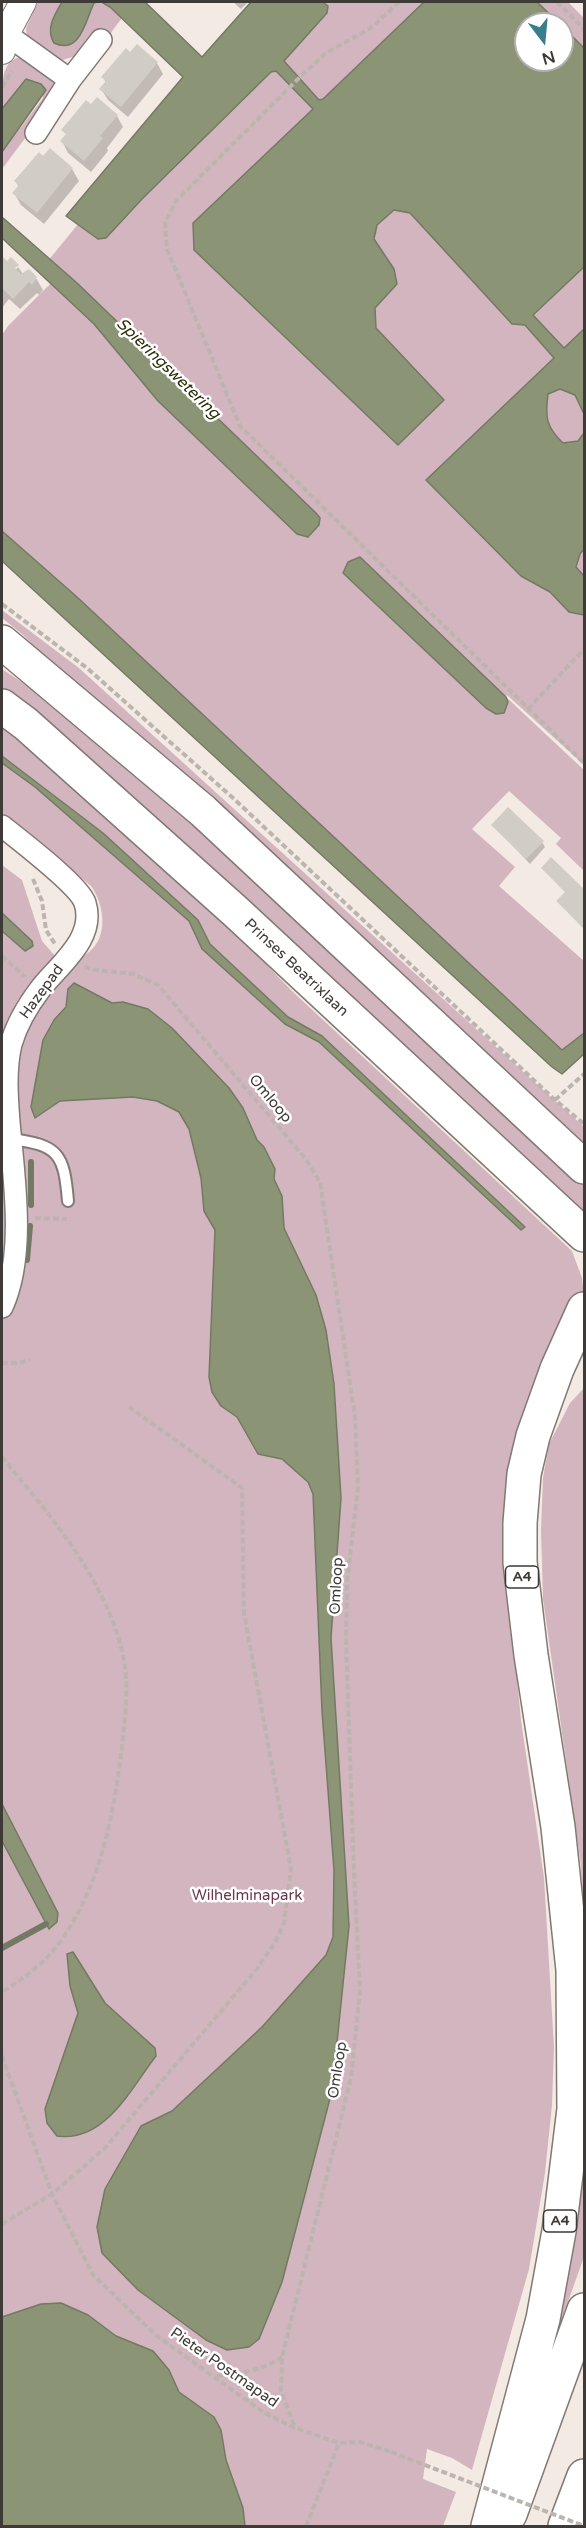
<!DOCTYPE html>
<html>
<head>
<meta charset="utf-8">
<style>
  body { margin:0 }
  #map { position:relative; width:586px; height:2528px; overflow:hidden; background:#f3eae3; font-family:"Varela Round",sans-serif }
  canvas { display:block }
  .frame { position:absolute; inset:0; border:3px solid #3d3a37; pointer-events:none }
  .north { position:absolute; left:514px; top:12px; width:60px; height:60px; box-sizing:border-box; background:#fff; border:2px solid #b1b0af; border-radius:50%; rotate:164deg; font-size:16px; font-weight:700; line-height:24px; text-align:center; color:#3d3a37 }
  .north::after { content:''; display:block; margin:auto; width:21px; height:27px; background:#3a7d8d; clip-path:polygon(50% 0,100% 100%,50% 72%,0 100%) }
</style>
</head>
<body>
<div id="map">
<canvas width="586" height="2528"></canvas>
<div class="frame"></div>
<div class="north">N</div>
</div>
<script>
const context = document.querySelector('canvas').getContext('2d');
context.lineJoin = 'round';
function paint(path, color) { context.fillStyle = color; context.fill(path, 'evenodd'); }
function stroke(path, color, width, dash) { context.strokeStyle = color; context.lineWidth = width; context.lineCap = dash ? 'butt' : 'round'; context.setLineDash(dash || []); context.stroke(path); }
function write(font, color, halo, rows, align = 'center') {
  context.font = font + ' "Varela Round",sans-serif'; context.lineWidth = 5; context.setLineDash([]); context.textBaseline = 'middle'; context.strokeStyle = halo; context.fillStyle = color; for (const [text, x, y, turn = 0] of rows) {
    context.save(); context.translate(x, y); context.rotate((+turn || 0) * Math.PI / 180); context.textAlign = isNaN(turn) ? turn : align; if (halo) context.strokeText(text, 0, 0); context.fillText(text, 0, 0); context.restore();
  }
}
paint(new Path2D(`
  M 38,2 L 62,2 L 56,13 L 78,38 L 94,3 L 97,2 L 110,7 L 122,18 L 98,50 L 86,40 L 76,56 L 62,60 L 27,37 L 26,28 Z
  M 260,2 L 568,2 L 584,18 L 584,765 L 507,695 L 497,708 L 508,703 L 506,697 L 584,770 L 584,871 L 556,844 L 561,838 L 509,791 L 472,829 L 515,867 L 499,886 L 584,961 L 584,1033 L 563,1051 L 77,597 L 2,531 L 2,335 L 8,326 L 51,283 L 94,324 L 158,401 L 297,534 L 47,262 ZM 526,24 L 562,24 L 562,60 L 526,60 Z
  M 17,58 C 32,59 52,71 57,85 L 32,129 L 2,169 L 2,152 L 43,98 L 41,84 L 26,79 L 2,109 C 2,91 0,63 17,58 Z
  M 2,610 L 79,668 L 584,1127 L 584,1147 L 76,688 L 22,634 L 2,618 Z
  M 2,669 L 90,727 L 584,1181 L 584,1220 L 2,697 Z
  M 2,724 L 225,922 L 292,991 L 572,1251 L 582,1278 L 584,1297 L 514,1438 L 508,1477 L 504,1544 L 521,1720 L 544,1878 L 554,2047 L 552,2105 L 545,2173 L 529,2269 L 472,2470 L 452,2458 L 427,2449 L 423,2479 L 456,2492 L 443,2526 L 2,2526 L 2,865 L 22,880 L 42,941 L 63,965 C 71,961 82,958 89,952 C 109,936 104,904 91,886 L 2,813 Z
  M 584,1388 L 584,1947 L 581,1866 L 543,1599 L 541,1530 L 543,1478 L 549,1444 L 570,1403 Z
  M 584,2147 L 584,2257 L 560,2324 Z`), '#d3b5c0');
const water = new Path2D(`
  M 62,2 L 97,2 L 94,3 C 85,22 80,55 54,43 C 45,29 55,14 62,2 Z
  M 101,2 L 145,2 L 202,57 L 251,2 L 323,2 L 328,6 L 327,13 L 284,61 L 319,100 L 323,99 L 424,2 L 537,2 L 560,24 L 526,24 L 526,60 L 562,60 L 562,26 L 584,48 L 584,267 L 533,315 L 564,348 L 584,329 L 584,414 L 575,395 L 560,389 L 548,394 C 545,417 546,427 563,443 L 578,441 L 584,433 L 584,549 L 580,554 L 576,567 L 584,576 L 584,615 L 569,612 L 550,592 L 521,576 L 426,480 L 554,358 L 525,325 L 512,324 L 410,213 L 394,210 L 377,225 L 374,239 L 394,269 L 397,284 L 375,308 L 376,328 L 444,400 L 398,445 L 194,250 L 193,223 L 313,109 L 276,71 L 271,72 L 142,199 L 106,238 L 98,239 L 66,216 L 183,77 L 110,7 Z
  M 26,79 L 41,84 L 46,90 L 2,152 L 2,109 Z
  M 2,217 L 77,283 L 316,513 L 320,518 L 319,525 L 308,537 L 297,534 L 158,401 L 94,324 L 2,238 Z
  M 2,531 L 77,597 L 562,1050 L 584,1033 L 584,1054 L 562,1074 L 552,1067 L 2,561 Z
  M 360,557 L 506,697 L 508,702 L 504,713 L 496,714 L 486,708 L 343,573 L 348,562 Z
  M 2,756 L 103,833 L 198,920 L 210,944 L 288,1017 L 322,1036 L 525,1227 L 521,1230 L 319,1042 L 285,1024 L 202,949 L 189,921 L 35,787 L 2,763 Z
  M 2,913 L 32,941 L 33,946 L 25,951 L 2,931 Z
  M 74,983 L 112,1003 L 123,1002 L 148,1009 L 172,1028 L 229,1088 L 243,1108 L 257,1140 L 264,1147 L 275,1169 L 274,1179 L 282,1196 L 284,1228 L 316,1295 L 326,1330 L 334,1384 L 341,1498 L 331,1638 L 349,1926 L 332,2091 L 282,2282 L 259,2339 L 249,2347 L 227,2350 L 206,2340 L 138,2290 L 102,2253 L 97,2227 L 105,2189 L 141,2126 L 172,2111 L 262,2027 L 326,1955 L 333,1937 L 334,1870 L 322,1711 L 313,1494 L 308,1482 L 282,1459 L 258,1454 L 237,1417 L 221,1406 L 212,1392 L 209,1377 L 215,1230 L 204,1211 L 201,1178 L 189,1129 L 179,1112 L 157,1101 L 133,1097 L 60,1101 L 35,1118 L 31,1107 L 43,1040 L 54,1020 L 66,1007 L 68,989 Z
  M 2,1804 L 58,1913 L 57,1922 L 49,1929 L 2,1841 Z
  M 73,1952 L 105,2003 L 155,2048 L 156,2056 C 131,2088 105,2143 57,2136 L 47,2123 L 45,2109 L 78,2013 L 70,1986 L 67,1954 Z
  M 61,2303 L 88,2315 L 116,2336 L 153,2351 L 169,2370 L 179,2392 L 214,2417 L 221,2430 L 226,2460 L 243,2508 L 245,2526 L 2,2526 L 2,2317 L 41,2304 Z`);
paint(water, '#8c9476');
stroke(water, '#747963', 1.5);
paint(new Path2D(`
  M 233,2 L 248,2 L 241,9 Z
  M 131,54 L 157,63 L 163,74 L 128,117 L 108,100 L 101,89 L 106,83 L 103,77 Z
  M 117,116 L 123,127 L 107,148 L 108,151 L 91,172 L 68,153 L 62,141 L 67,135 L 63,130 Z
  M 50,151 L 72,169 L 79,181 L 44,224 L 21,205 L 14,193 L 19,187 L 16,182 Z
  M 3,259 L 15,266 L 15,271 L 18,267 L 23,274 L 36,278 L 43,290 L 39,295 L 37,293 L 20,309 L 9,299 L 2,308 Z
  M 493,825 L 542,842 L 545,847 L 530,864 Z
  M 552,859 L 584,891 L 584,929 L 558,902 L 566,893 L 543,868 Z`), '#0003');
stroke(new Path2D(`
  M 31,1205 L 31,1162
  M 27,1260 L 30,1226
  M 2,1948 L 46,1924`), '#747963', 6);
paint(new Path2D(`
  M 137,44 L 158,62 L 121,107 L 99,89 L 106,81 L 101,77 L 126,48 L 130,52 Z
  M 97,97 L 118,115 L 100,136 L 103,138 L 84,161 L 60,141 L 66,134 L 61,130 L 86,100 L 91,104 Z
  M 50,148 L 73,168 L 37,213 L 12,193 L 19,185 L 14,181 L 39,152 L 43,156 Z
  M 3,257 L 7,261 L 11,257 L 19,265 L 15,268 L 21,274 L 29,269 L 37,277 L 32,285 L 29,282 L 13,299 L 2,288 Z
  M 508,807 L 544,841 L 526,859 L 491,825 Z
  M 551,857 L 584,889 L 583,894 L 584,896 L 584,928 L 556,901 L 565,892 L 541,868 Z`), '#d1cdc4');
const service = new Path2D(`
  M 11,1139 C 59,1145 64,1154 68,1201`);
const minor = new Path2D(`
  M 6,34 L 70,80
  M 36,133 L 70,80 L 101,40
  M 2,826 C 18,839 79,885 85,903 C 96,938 60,964 41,988 C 28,1005 17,1023 11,1044 C 5,1069 7,1097 9,1122 C 14,1178 26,1255 2,1307`);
const tertiary = new Path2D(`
  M 2,51 L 6,34 L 23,2`);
const primary = new Path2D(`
  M 2,642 L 203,811 L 584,1167
  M 2,706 L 26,724 L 235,911 L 584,1235`);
const motorway = new Path2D(`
  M 510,2514 L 584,2310
  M 488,2526 L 543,2319 L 559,2231 L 574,2109 L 573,1970 L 558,1827 L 531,1655 L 520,1562 L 520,1523 L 524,1474 L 533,1436 L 557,1369 L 584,1309
  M 565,2526 L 584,2476`);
stroke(service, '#827973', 14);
stroke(minor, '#827973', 24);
stroke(tertiary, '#827973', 28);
stroke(primary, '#827973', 36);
stroke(motorway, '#827973', 36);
stroke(new Path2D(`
  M 399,2 L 371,28 L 326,53 L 301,76 L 176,201 L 165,223 L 167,249 L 240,426 L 584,763
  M 557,2 L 584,29
  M 2,87 L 12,71
  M 2,604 L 87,668 L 233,798 L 555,1100 L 584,1124
  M 528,709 L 584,649
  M 33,879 L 42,901 L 46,930 L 55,944
  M 2,956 L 25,977
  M 85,966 L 89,969 L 133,974 L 158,985 L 305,1158 L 320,1182 L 355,1417 L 358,1487 L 347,1583 L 346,1639 L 354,1873 L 360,1992 L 351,2078 L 282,2357 L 281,2390 L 295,2428
  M 555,1100 L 584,1074
  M 35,1218 L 67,1219
  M 2,1363 L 18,1363 L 30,1360
  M 2,1457 C 49,1514 101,1573 121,1647 C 130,1680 126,1712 122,1746 C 114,1814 101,1885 60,1942 C 44,1964 24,1978 2,1992
  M 2,2056 L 52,2194 L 93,2275 L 157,2336 L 263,2412 L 295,2428 L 339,2443 L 360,2442 L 391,2452
  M 2,2224 L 52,2194 L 105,2148 L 256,1970 L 276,1941 L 284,1923 L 291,1869 L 244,1613 L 242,1488 L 128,1406
  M 217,2376 C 241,2373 261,2371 282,2357
  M 306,2526 L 339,2443`), '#bcb5af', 4, [6, 3]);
stroke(service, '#fff', 10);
stroke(minor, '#fff', 21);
stroke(tertiary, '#fff', 26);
stroke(primary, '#fff', 33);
stroke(motorway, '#fff', 33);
stroke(new Path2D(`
  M 391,2452 L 584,2526`), '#bcb5af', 4, [6, 3]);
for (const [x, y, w] of [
  [522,1577,33],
  [560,2221,33]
]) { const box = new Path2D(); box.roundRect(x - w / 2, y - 11, w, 22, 4.5); context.fillStyle = '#fff'; context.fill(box); stroke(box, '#3d3a37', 1.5); }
write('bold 14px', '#3d3a37', null, [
  ["A4",522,1577],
  ["A4",560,2221]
]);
write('15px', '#3d3a37', '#fff', [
  ["Prinses Beatrixlaan",296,968,43],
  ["Hazepad",42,992,-54],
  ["Omloop",270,1099,50],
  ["Omloop",337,1586,-87],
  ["Omloop",338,2070,-81],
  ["Pieter Postmapad",224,2368,35]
]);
write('15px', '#69384d', '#fff', [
  ["Wilhelminapark",247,1896]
]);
write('italic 16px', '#273008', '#fff', [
  ["Spieringswetering",168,369,44]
]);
</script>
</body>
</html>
